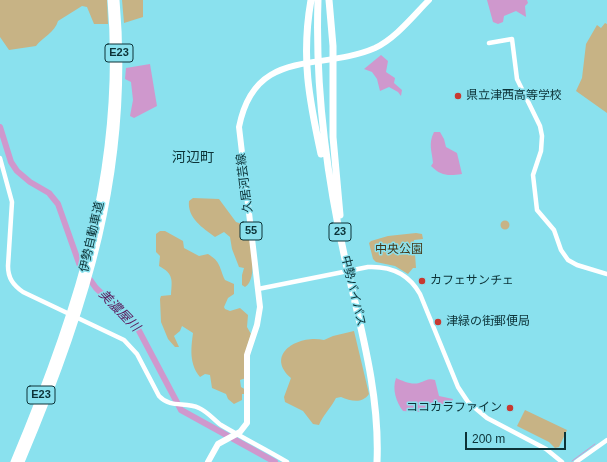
<!DOCTYPE html>
<html>
<head>
<meta charset="utf-8">
<style>
  body { margin:0 }
  #map { position:relative; width:607px; height:462px; overflow:hidden; background:#8ae1ee; font-family:Helvetica,sans-serif }
  canvas { display:block }
  .scale { position:absolute; left:465px; top:432px; width:101px; height:18px; box-sizing:border-box; border:2px solid #0c3338; border-top:0; padding-left:5px; font-size:12px; line-height:14px; white-space:nowrap; color:#0c3338; -webkit-text-stroke:3px #8ae1ee; paint-order:stroke }
</style>
</head>
<body>
<div id="map">
<canvas width="607" height="462"></canvas>
<div class="scale">200 m</div>
</div>
<script>
const context = document.querySelector('canvas').getContext('2d');
context.lineJoin = 'round';
function paint(path, color) { context.fillStyle = color; context.fill(path, 'evenodd'); }
function stroke(path, color, width, dash) { context.strokeStyle = color; context.lineWidth = width; context.lineCap = dash ? 'butt' : 'round'; context.setLineDash(dash || []); context.stroke(path); }
function write(font, color, halo, rows, align = 'center') {
  context.font = font + ' Helvetica,"Noto Sans JP",sans-serif'; context.lineWidth = 3; context.setLineDash([]); context.textBaseline = 'middle'; context.strokeStyle = halo; context.fillStyle = color; for (const [text, x, y, turn = 0] of rows) {
    context.save(); context.translate(x, y); context.rotate((+turn || 0) * Math.PI / 180); context.textAlign = isNaN(turn) ? turn : align; if (halo) context.strokeText(text, 0, 0); context.fillText(text, 0, 0); context.restore();
  }
}
paint(new Path2D(`
  M 0,0 L 107,0 L 108,24 L 94,24 L 87,7 L 82,6 L 58,21 C 55,32 42,38 36,46 L 9,50 L 0,37 Z
  M 122,0 L 143,0 L 143,17 L 124,23 Z
  M 605,23 L 607,24 L 607,113 L 576,91 L 582,78 L 586,44 L 597,25 L 601,28 Z
  M 193,198 L 219,199 L 236,222 L 248,226 C 250,240 259,279 245,287 L 242,285 L 242,275 L 244,268 L 239,267 L 232,249 L 230,237 L 224,232 L 215,237 C 203,228 187,218 189,201 Z
  M500.5 225a4.5 4.5 0 1 1 9 0a4.5 4.5 0 1 1-9 0Z
  M 160,231 L 165,231 L 183,241 L 184,248 L 199,256 L 208,254 C 221,262 219,267 225,280 L 234,284 L 234,294 L 228,298 L 224,307 L 225,309 L 230,311 L 240,308 L 248,315 L 247,327 L 251,334 L 244,357 L 246,378 L 240,380 L 241,387 L 246,390 L 246,394 L 242,394 L 242,400 L 234,404 L 228,399 L 226,394 L 212,388 L 210,375 L 205,374 L 200,377 C 189,364 191,348 193,333 L 182,326 L 180,331 L 174,336 L 179,347 L 175,347 L 168,339 L 161,322 L 160,299 L 161,296 L 171,295 C 172,280 174,274 159,266 L 160,256 L 156,252 L 156,234 Z
  M 416,233 L 422,234 L 423,239 L 414,240 L 416,268 L 413,268 L 408,274 L 395,266 L 376,262 L 373,259 L 369,243 L 371,241 L 388,236 Z
  M 354,331 L 369,394 C 362,404 351,401 341,397 L 336,398 C 331,408 323,415 319,425 L 313,424 L 303,411 L 285,402 L 284,397 L 291,378 C 264,354 299,334 324,340 L 333,336 Z
  M 525,410 L 567,430 L 559,447 L 555,448 L 549,442 L 517,426 Z`), '#c7b385');
paint(new Path2D(`
  M 487,0 L 527,0 L 528,3 L 525,6 L 526,17 L 516,11 L 504,16 L 503,22 L 498,24 L 493,22 Z
  M 381,55 L 388,61 L 386,72 L 395,78 L 394,83 L 402,90 L 401,96 L 398,92 L 389,87 L 380,91 L 377,79 L 372,72 L 364,69 Z
  M 150,64 L 157,106 L 134,118 L 130,116 L 133,100 L 131,82 L 125,79 L 126,68 Z
  M 434,132 L 440,132 L 444,139 L 446,147 L 457,153 L 462,174 C 448,176 441,176 431,166 L 433,163 C 432,151 428,144 434,132 Z
  M 396,378 C 403,381 411,385 419,383 C 426,381 428,378 435,380 L 439,396 L 453,399 L 450,407 L 436,402 L 419,412 L 403,411 C 396,402 392,389 396,378 Z`), '#cf98cd');
stroke(new Path2D(`
  M 572,461 L 595,444`), '#cf98cd', 1);
stroke(new Path2D(`
  M 0,127 L 11,162 L 17,171 L 30,182 L 49,193 L 58,204 L 80,266 L 96,288 L 137,327 L 181,410 L 275,462`), '#cf98cd', 6);
stroke(new Path2D(`
  M 489,43 L 512,39 L 517,79 L 540,126 L 542,136 L 541,151 L 533,175 L 537,210 L 554,230 L 561,250 L 568,260 L 577,265 L 607,274
  M 0,158 L 12,202 L 8,266 C 8,278 13,285 23,292 L 124,340 L 137,354 L 159,396 C 171,409 185,401 199,408 C 208,412 214,420 221,425 C 243,438 265,449 287,462
  M 258,289 L 368,267 C 390,266 409,274 420,294 L 458,387 L 468,402 L 487,418 L 546,449 L 562,462
  M 576,462 L 607,440`), '#fff', 4.5);
stroke(new Path2D(`
  M 208,462 L 218,444 L 240,432 L 247,423 L 247,355 L 257,325 L 260,307 L 239,127 C 255,46 320,72 375,48 C 396,38 413,16 429,0`), '#fff', 6);
stroke(new Path2D(`
  M 311,0 C 301,57 309,99 321,154
  M 318,0 C 315,88 326,173 345,259 C 360,326 380,393 377,462
  M 329,0 L 333,46 L 333,137 L 340,215
  M 14,462 C 78,310 125,168 111,0
  M 21,462 C 86,309 131,169 116,0`), '#fff', 7);
for (const [x, y, r, color] of [
  [458,96,4,"#c73931"],
  [422,281,4,"#c73931"],
  [438,322,4,"#c73931"],
  [510,408,4,"#c73931"]
]) { const dot = new Path2D(); dot.arc(x, y, r, 0, 2 * Math.PI); context.fillStyle = color; context.fill(dot); stroke(dot, '#8ae1ee', 1.5); }
for (const [x, y, w] of [
  [119,53,28],
  [251,231,22],
  [340,232,22],
  [41,395,28]
]) { const box = new Path2D(); box.roundRect(x - w / 2, y - 9, w, 18, 3); context.fillStyle = '#8ae1ee'; context.fill(box); stroke(box, '#0c3338', 1); }
write('bold 11px', '#0c3338', null, [
  ["E23",119,53],
  ["55",251,231],
  ["23",340,232],
  ["E23",41,395]
]);
write('12px', '#0c3338', '#8ae1ee', [
  ["県立津西高等学校",466,96],
  ["カフェサンチェ",430,281],
  ["津緑の街郵便局",446,322],
  ["ココカラファイン",502,408,"right"]
], 'left');
write('12px', '#0c3338', '#8ae1ee', [
  ["久居河芸線",245,183,-97],
  ["伊勢自動車道",92,237,-77],
  ["中勢バイパス",353,291,77]
]);
write('12px', '#453818', '#8ae1ee', [
  ["中央公園",399,250]
]);
write('italic 13px', '#5a185a', '#8ae1ee', [
  ["美濃屋川",119,311,46]
]);
write('14px', '#0c3338', '#8ae1ee', [
  ["河辺町",193,158]
]);
</script>
</body>
</html>
